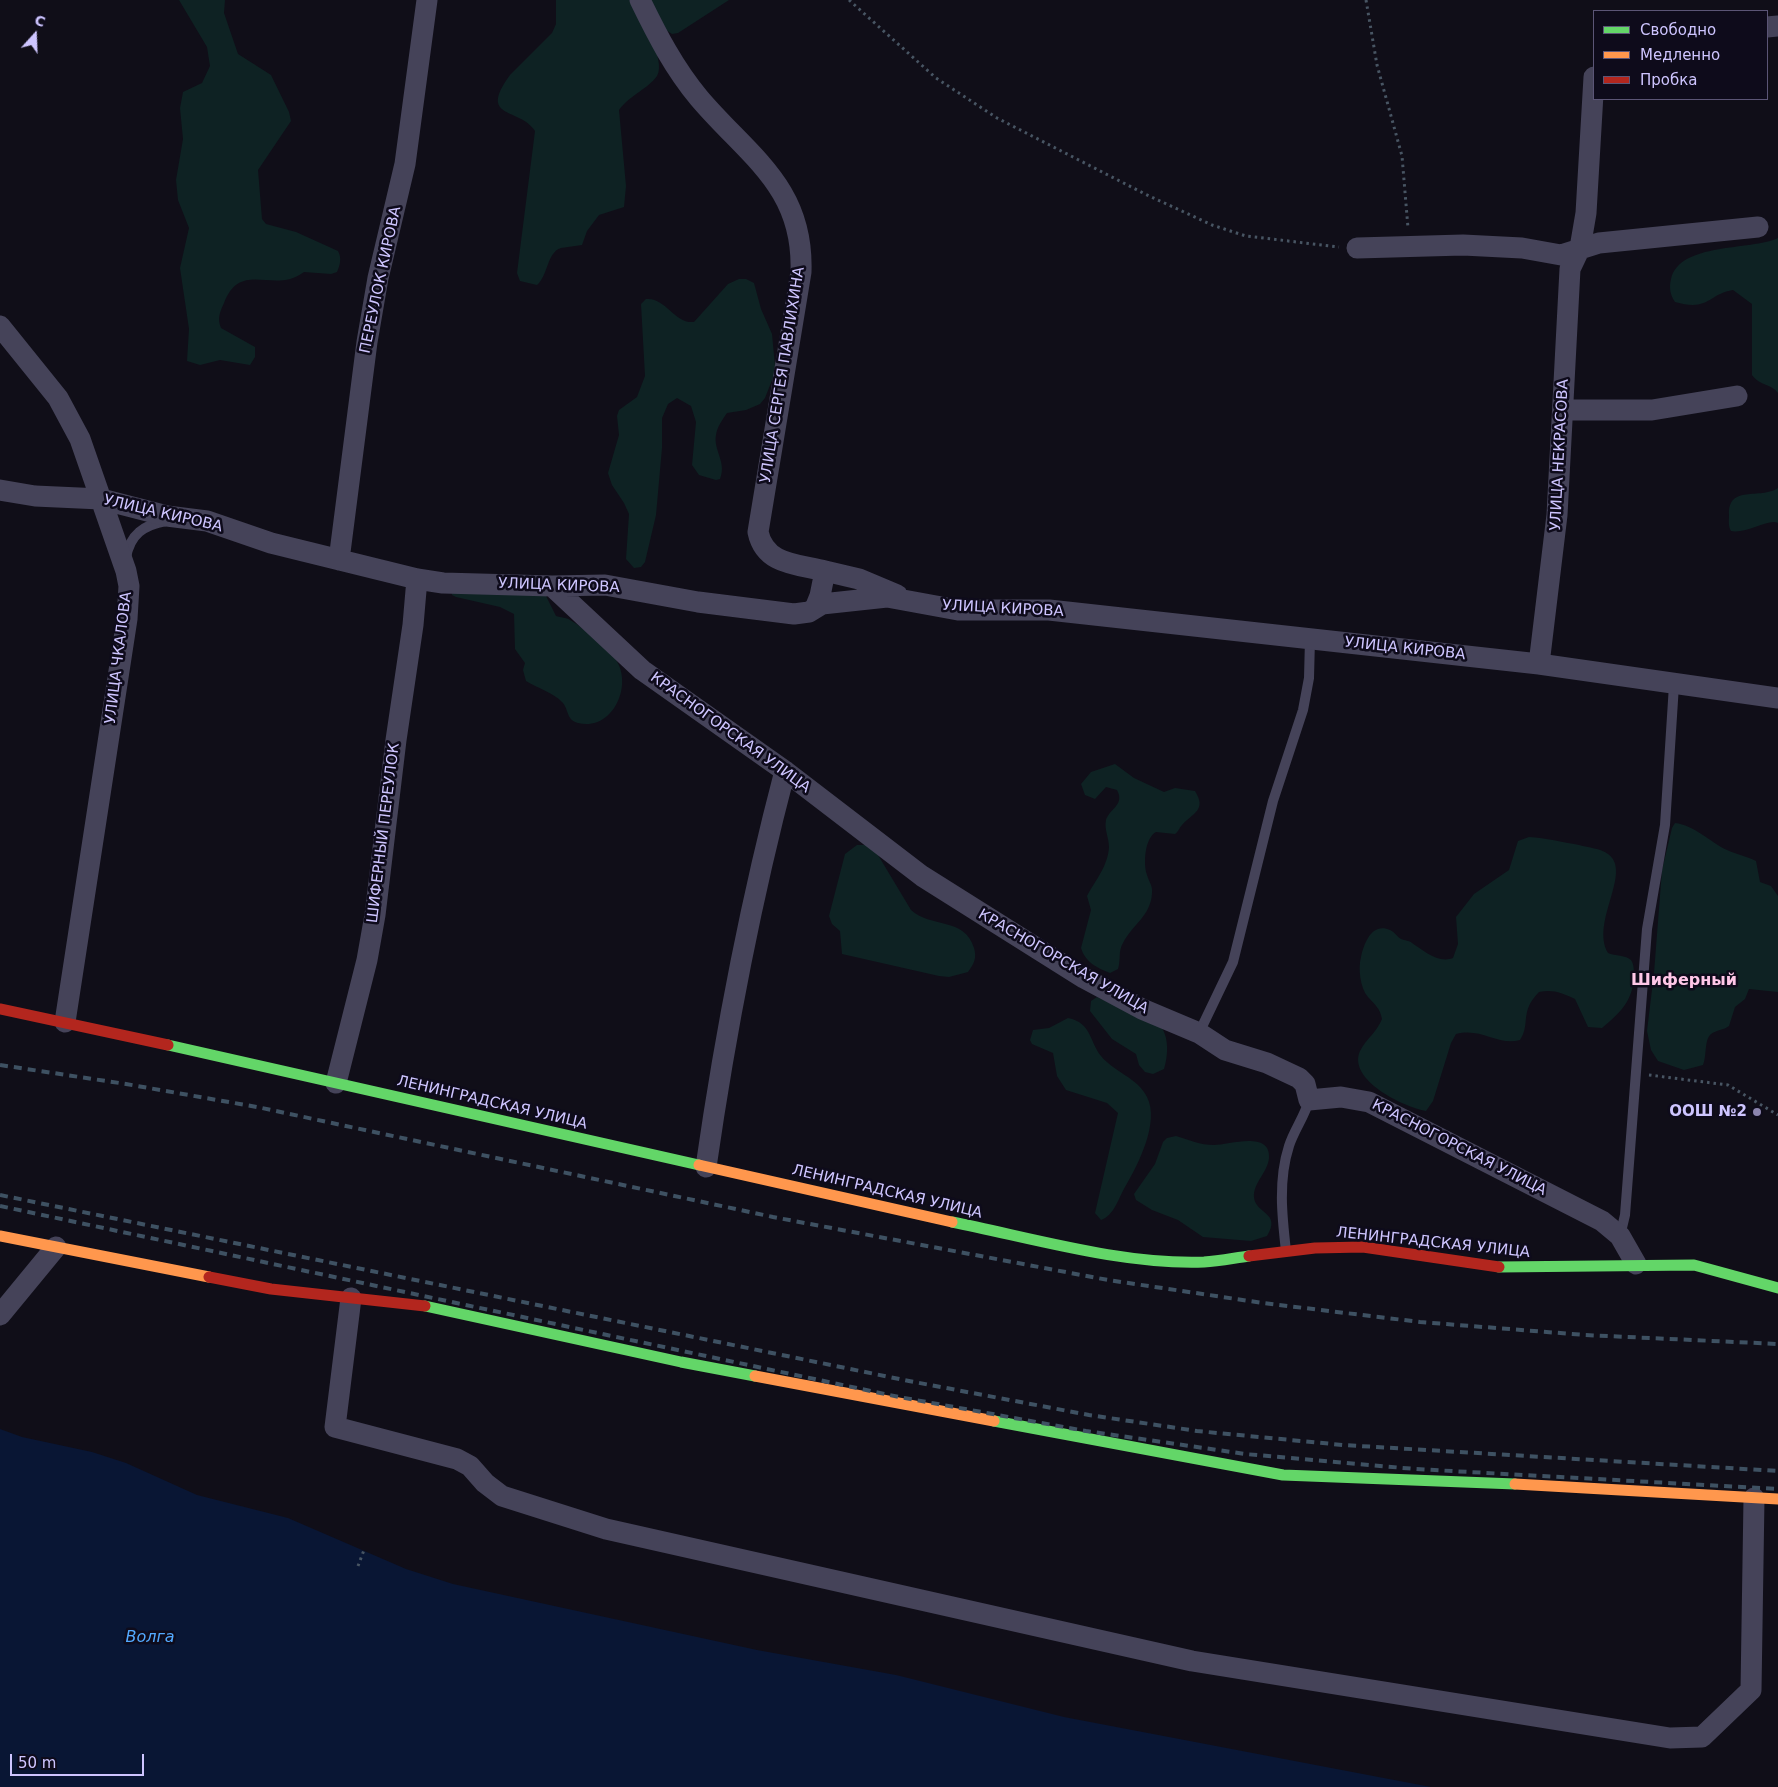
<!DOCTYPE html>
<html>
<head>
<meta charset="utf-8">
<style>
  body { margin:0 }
  #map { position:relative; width:1778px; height:1787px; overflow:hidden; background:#100e18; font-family:"DejaVu Sans",sans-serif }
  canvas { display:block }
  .legend { position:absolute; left:1593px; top:10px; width:175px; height:90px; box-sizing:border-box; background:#0e0b1b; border:1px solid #5b5576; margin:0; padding:6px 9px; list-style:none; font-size:15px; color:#cec5ff }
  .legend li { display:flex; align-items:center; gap:10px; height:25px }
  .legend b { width:25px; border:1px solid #5b5576 }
  .north { position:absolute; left:10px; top:10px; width:50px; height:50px; -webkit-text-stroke:4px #0e0b1b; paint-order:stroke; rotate:20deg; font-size:14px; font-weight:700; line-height:20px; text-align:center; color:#cec5ff }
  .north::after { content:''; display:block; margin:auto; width:18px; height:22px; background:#cec5ff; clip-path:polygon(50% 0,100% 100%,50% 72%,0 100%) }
  .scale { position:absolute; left:10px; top:1754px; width:134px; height:22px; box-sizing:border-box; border:2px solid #cec5ff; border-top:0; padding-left:6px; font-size:15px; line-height:18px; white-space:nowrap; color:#cec5ff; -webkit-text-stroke:4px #0e0b1b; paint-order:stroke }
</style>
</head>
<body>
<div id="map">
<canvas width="1778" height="1787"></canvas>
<ul class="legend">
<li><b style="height:6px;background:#63d668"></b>Свободно</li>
<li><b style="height:6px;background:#ff974d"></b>Медленно</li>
<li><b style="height:6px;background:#b3261e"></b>Пробка</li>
</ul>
<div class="north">С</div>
<div class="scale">50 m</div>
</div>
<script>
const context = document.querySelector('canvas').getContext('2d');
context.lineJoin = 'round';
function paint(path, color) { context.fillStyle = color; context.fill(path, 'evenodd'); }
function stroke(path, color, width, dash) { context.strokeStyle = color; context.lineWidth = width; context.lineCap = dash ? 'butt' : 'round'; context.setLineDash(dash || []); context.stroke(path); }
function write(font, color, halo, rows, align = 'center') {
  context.font = font + ' "DejaVu Sans",sans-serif'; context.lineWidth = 5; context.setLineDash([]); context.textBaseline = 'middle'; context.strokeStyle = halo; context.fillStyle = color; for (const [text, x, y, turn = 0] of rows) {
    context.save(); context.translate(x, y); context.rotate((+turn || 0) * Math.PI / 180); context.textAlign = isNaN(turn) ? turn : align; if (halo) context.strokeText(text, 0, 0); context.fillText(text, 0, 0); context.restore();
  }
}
paint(new Path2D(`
  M 179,0 L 225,0 L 224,13 L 238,54 L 271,75 L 289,112 L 291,121 L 258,170 L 262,219 L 266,224 L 296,232 L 338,251 C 342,258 340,265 337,272 L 331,274 L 304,272 C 274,295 241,259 224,303 C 220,312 217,318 221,328 L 255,347 L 255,357 L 250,365 L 220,360 L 200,365 L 187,361 L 189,329 L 180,268 L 189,228 L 178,200 L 176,180 L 183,139 L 180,108 L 183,92 L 202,83 L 210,66 L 207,47 Z
  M 556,0 L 631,0 C 639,15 667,60 657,76 C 648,89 631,94 619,110 L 626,186 L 624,207 L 599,215 L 587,231 L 582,245 C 575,246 568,247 561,248 C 547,252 548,276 537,285 L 520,281 L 517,273 L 535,131 C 520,107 477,120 510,75 L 552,33 L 556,24 Z
  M 649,0 L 729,0 L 678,33 L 672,34 L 666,30 Z
  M 1778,238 L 1778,393 C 1772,384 1760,386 1752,375 L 1752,304 L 1733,290 C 1708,294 1709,312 1675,302 C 1670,295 1669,287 1671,279 C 1680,242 1750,251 1778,238 Z
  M 739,279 L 746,279 L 754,283 L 761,309 L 772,334 L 775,366 L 774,375 L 765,398 L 760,404 L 746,410 L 727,413 C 723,419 717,427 716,435 C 713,450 727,462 720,479 L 716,480 L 699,475 L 692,465 L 696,422 L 691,406 L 677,398 L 668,404 L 662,418 L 662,448 L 656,515 L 645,562 L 641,567 L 634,568 L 626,559 L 629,514 L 624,503 L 612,485 L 608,473 L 619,435 L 617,416 L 619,410 L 637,397 L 645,376 L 641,304 L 646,299 C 666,297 674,324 694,322 L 728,284 Z
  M 1778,488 L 1778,523 C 1769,518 1747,534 1731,531 C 1728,526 1729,521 1729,515 C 1728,484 1760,500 1778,488 Z
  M 451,590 L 546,596 L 556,616 C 561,618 566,617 570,620 C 580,625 608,649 614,657 C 635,683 613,732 578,723 C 566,720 569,709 562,702 C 554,693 537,688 526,681 L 523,670 L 525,663 L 515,649 L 514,614 L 500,607 L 456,597 L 452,595 Z
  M 1115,764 L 1134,778 L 1164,792 L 1175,788 L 1195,791 C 1207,810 1193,813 1182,825 C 1179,828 1179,831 1175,834 L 1156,832 C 1145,838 1143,863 1147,875 C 1149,882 1153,886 1152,893 C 1151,916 1132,925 1123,943 C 1118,951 1121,960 1118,969 L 1110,973 C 1097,968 1085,962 1081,948 L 1091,910 L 1087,896 C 1095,881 1108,866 1109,847 C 1109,838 1104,829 1106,820 C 1110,808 1125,805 1117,790 L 1106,787 L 1095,799 L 1085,795 L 1081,784 L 1091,772 Z
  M 1675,823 C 1694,825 1710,842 1727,850 C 1736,854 1746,856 1756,861 L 1760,882 L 1771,886 L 1778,896 L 1778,992 L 1749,989 L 1745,999 L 1735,1007 L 1729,1026 C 1724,1030 1716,1030 1711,1034 C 1704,1040 1707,1056 1703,1065 L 1684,1070 L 1658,1061 L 1651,1050 L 1647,1031 L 1654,973 L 1662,870 L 1672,828 Z
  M 1529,837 C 1546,838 1562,842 1579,845 C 1589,848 1600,848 1608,854 C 1633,872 1590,922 1608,953 C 1615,956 1626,955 1631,960 C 1634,964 1634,971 1634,976 C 1633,1001 1620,1013 1602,1028 L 1588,1027 L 1575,999 C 1562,993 1553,989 1539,992 C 1519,1012 1531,1024 1520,1040 C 1498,1046 1481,1027 1456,1034 L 1451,1043 L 1433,1101 L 1426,1111 C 1404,1107 1347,1080 1360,1051 C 1366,1039 1377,1032 1382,1019 C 1380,1008 1375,1005 1368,997 C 1360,988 1358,968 1361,957 C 1364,943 1372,922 1390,930 C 1395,932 1397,937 1401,939 C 1405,941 1409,940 1412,943 C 1423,950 1438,964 1453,958 L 1458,944 L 1456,917 L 1474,894 L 1509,870 L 1518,841 Z
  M 857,845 L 867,845 L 878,855 L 911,910 C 930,928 965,917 974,948 C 977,958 974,964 968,972 L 949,977 L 939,976 L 842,954 L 840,931 L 832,924 L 829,916 L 845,854 Z
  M 1097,997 L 1162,1028 C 1169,1039 1168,1056 1164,1069 L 1153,1074 L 1145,1072 L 1139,1065 L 1136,1054 L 1112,1039 L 1090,1011 L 1091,1001 Z
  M 1068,1018 C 1092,1023 1089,1041 1101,1056 C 1114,1072 1138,1078 1147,1097 C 1160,1122 1138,1165 1125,1187 C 1119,1197 1114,1216 1101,1220 L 1095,1213 L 1118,1113 L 1107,1103 L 1066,1090 L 1057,1076 L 1053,1053 L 1032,1044 L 1030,1040 L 1033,1030 L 1049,1028 Z
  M 1176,1136 C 1189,1140 1200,1145 1214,1145 C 1228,1145 1271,1130 1269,1158 C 1268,1172 1253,1183 1254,1197 C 1255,1214 1282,1212 1267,1236 L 1251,1241 L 1203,1237 L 1178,1220 L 1152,1210 L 1136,1200 L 1134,1194 L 1155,1164 L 1163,1142 L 1167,1138 Z`), '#0e2223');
paint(new Path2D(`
  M 0,1429 L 22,1437 L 92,1452 L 126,1463 L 197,1495 L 288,1518 L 406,1569 L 453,1584 L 757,1650 L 896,1675 L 1064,1717 L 1431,1787 L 0,1787 Z`), '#091634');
stroke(new Path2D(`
  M 849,0 L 936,78 L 997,118 L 1145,194 L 1212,225 L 1246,236 L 1339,247
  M 1366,0 L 1377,65 L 1402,156 L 1408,228
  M 1649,1075 L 1728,1085 L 1778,1115
  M 358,1566 L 364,1550`), '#485563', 3, [2.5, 4]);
stroke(new Path2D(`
  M 126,558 C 130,534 144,525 166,521
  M 1199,1033 L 1233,962 L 1273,801 L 1303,710 L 1309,678 L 1310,639
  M 1620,1236 L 1625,1215 L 1647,929 L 1665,825 L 1674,685
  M 1286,1251 C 1282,1216 1278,1180 1289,1146 C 1294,1130 1305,1116 1309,1100`), '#454359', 10);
stroke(new Path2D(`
  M 640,0 C 657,35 674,68 699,98 C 748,156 804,186 801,272 L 758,532 C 765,565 797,564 825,571 L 820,596 L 816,606
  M 1767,27 L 1778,26
  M 1357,248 L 1463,245 L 1522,248 L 1561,255 L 1599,243 L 1758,227
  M 0,326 L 58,398 L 80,439 L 126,571 L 129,586 L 127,619 L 65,1022
  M 1563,410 L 1652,410 L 1737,396
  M 0,490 L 35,496 L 101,499 L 167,516 L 207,521 L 271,543 L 417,579 L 443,583 L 552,586 L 605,585 L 698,602 L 794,614 L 809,612 L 822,604 L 887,597 L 958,610 L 1049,610 L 1539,664 L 1778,698
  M 339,560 L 367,342 L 378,278 L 405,164 L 427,0
  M 825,571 L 859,579 L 897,595
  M 552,586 L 642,670 L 785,771 L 922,876 L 1084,978 L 1142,1009 L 1199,1033 L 1225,1050 L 1267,1063 L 1299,1078 L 1305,1084 L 1309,1100 L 1341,1097 L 1369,1102 L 1602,1221 L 1620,1236 L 1636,1264
  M 1539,664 L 1557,515 L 1570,269 L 1580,248 L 1586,213 L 1594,77
  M 336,1083 L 367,960 L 375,915 L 396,740 L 413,625 L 417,579
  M 706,1167 C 725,1035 751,900 785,771
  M 351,1298 L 335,1427 L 457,1459 L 470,1466 L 485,1483 L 502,1496 L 606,1529 L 1192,1661 L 1670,1738 L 1702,1737 L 1751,1690 L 1754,1498
  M 0,1315 L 56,1247`), '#454359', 21);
stroke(new Path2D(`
  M 168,1045 L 699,1165
  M 952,1222 C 1032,1238 1122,1265 1204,1262 C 1219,1261 1234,1258 1249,1256
  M 1499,1267 L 1694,1265 L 1778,1288
  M 425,1306 L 681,1362 L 755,1376
  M 994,1421 L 1283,1475 L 1515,1484`), '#63d668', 11);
stroke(new Path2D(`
  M 699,1165 L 952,1222
  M 0,1236 L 209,1277
  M 755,1376 L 994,1421
  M 1515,1484 L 1778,1499`), '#ff974d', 11);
stroke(new Path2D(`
  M 0,1009 L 168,1045
  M 1249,1256 L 1315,1248 L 1363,1247 L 1499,1267
  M 209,1277 L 271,1289 L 425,1306`), '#b3261e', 11);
stroke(new Path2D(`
  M 0,1065 L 126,1084 L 257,1107 L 773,1217 L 1108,1280 L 1263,1303 L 1420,1322 L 1585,1335 L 1778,1344
  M 0,1195 L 909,1381 L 1089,1415 L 1197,1431 L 1343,1445 L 1778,1471
  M 0,1206 L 899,1397 L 1086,1431 L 1245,1454 L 1415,1469 L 1778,1489`), '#3e5162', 4, [8, 6]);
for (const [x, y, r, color] of [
  [1757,1112,5,"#8c85ae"]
]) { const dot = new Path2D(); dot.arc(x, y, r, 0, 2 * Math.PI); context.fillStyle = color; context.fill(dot); stroke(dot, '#0e0b1b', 2); }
write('15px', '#cec5ff', '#0e0b1b', [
  ["ПЕРЕУЛОК КИРОВА",381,280,-78],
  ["УЛИЦА СЕРГЕЯ ПАВЛИХИНА",783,375,-81],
  ["УЛИЦА НЕКРАСОВА",1560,455,-87],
  ["УЛИЦА КИРОВА",163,514,13],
  ["УЛИЦА КИРОВА",559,586,2],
  ["УЛИЦА КИРОВА",1003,609,3],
  ["УЛИЦА КИРОВА",1405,649,6],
  ["УЛИЦА ЧКАЛОВА",119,658,-83],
  ["КРАСНОГОРСКАЯ УЛИЦА",730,733,36],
  ["ШИФЕРНЫЙ ПЕРЕУЛОК",384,833,-83],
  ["КРАСНОГОРСКАЯ УЛИЦА",1063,962,30],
  ["ЛЕНИНГРАДСКАЯ УЛИЦА",492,1103,13],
  ["КРАСНОГОРСКАЯ УЛИЦА",1459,1148,27],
  ["ЛЕНИНГРАДСКАЯ УЛИЦА",887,1192,13],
  ["ЛЕНИНГРАДСКАЯ УЛИЦА",1433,1243,6]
]);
write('bold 15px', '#cec5ff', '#0e0b1b', [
  ["ООШ №2",1747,1112]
], 'right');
write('bold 16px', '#ffc7e8', '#0e0b1b', [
  ["Шиферный",1684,981]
]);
write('italic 16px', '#53a9fe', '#0e0b1b', [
  ["Волга",150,1638]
]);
</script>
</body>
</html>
